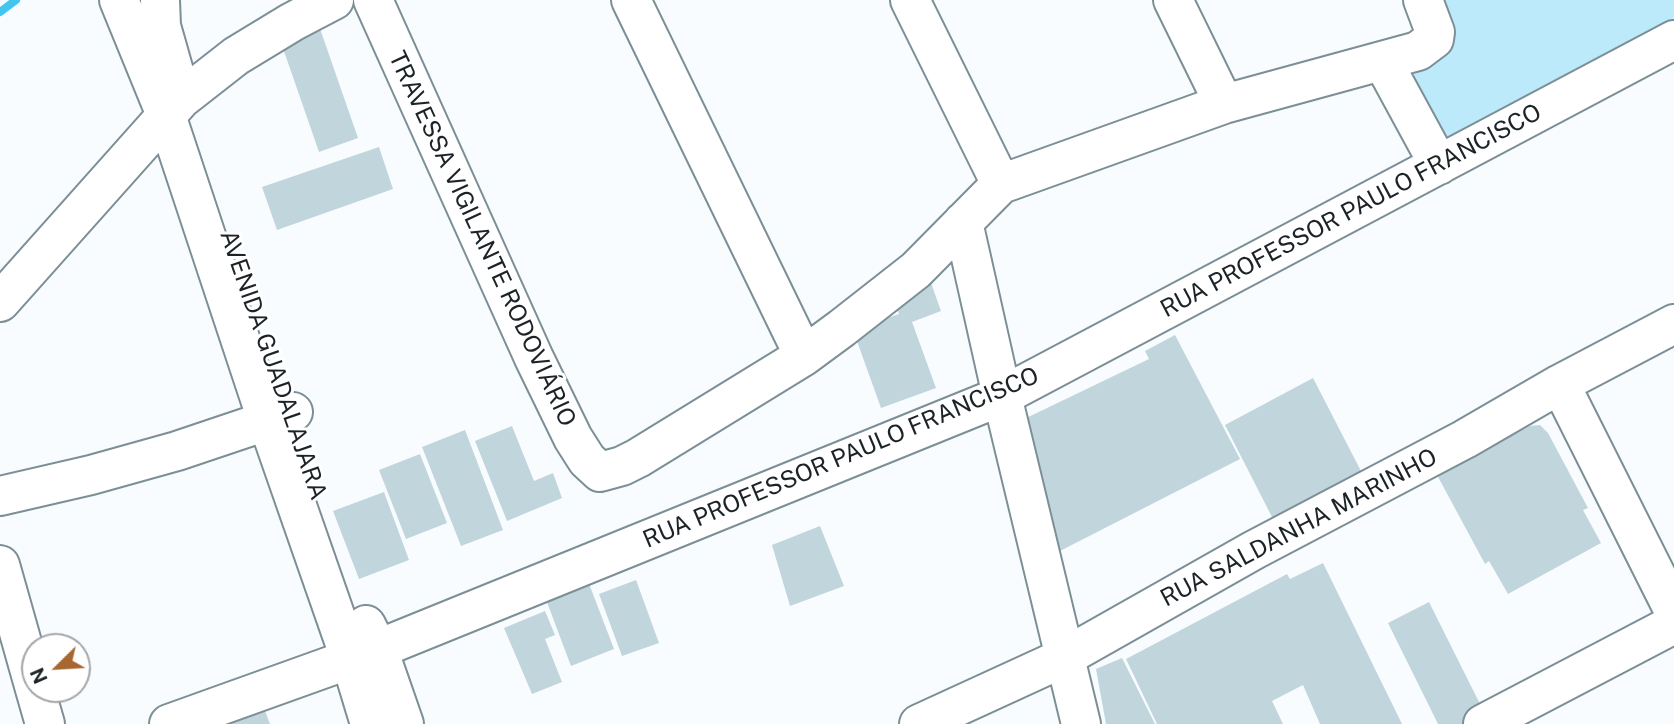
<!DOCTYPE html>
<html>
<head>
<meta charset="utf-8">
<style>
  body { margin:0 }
  #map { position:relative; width:1674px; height:724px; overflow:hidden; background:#f8fcfe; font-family:"Public Sans",sans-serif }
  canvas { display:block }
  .north { position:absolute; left:21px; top:633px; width:70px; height:70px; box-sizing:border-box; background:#fff; border:2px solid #a4a7a8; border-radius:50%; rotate:246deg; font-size:19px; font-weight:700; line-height:28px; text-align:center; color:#1c2326 }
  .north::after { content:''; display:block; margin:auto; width:24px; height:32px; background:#a76730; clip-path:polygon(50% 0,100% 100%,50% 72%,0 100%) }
</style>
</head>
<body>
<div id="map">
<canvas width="1674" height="724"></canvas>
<div class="north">N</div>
</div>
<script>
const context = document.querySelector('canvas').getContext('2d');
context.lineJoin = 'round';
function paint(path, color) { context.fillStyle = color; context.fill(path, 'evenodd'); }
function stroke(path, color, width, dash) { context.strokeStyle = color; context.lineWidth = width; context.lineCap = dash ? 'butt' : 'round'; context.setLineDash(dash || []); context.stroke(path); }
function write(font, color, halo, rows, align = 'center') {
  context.font = font + ' "Public Sans",sans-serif'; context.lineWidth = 6; context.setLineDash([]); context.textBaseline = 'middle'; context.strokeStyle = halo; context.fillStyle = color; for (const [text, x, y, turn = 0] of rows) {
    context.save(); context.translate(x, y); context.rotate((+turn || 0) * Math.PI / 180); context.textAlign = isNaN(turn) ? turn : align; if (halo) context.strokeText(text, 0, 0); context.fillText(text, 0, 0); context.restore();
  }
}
paint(new Path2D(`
  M 1426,0 L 1674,0 L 1674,18 L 1441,154 L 1409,80 L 1445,42 Z`), '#bdeafa');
stroke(new Path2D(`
  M 0,12 L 16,0`), '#41c7ef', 8);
paint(new Path2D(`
  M 317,20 L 358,138 L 319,152 L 278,34 Z
  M 379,147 L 393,189 L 277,230 L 262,187 Z
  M 930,280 L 941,311 L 912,322 L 936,388 L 881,408 L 853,330 L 899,314 L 892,294 Z
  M 1175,335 L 1240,459 L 1058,552 L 1020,421 L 1149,359 L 1145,351 Z
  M 1313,378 L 1362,473 L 1273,519 L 1225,425 Z
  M 1540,425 L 1548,433 L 1588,508 L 1583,510 L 1601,543 L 1508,594 L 1489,561 L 1485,564 L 1437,475 L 1530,426 Z
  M 512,426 L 534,481 L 553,473 L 562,498 L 507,521 L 475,441 Z
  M 465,430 L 503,530 L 461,546 L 422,447 Z
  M 420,454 L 447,523 L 406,539 L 379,470 Z
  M 384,492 L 409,560 L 359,579 L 333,511 Z
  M 820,526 L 844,586 L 790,606 L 772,545 Z
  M 1323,563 L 1402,724 L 1320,724 L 1303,685 L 1272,701 L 1283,724 L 1157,724 L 1126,659 L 1287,574 L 1290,579 Z
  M 636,580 L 659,643 L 622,656 L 599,594 Z
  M 588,581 L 614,649 L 571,666 L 545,597 Z
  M 1429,602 L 1485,714 L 1464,724 L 1438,724 L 1388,623 Z
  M 545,611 L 555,635 L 545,639 L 562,682 L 532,694 L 504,628 Z
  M 1122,658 L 1155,724 L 1106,724 L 1096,669 Z
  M 258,692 L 270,724 L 175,724 Z`), '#c1d5dc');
const minor = new Path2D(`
  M 119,0 L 166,115 L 267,420 L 350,658 L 370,724
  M 160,0 L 161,26 L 180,93
  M 373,0 L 534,358 L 573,438 L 587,460 L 600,472 L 622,466 L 638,458 L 804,356 L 842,328 L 916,270 L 1001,184 L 1224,104 L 1418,51 L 1434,39 L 1435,32 L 1423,0
  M 631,0 L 804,356
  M 910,0 L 1001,184
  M 1173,0 L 1224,104
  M 1383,62 L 1439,165
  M 963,222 L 1002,396 L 1081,724
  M 0,302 L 181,99 L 236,56 L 292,22 L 334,0
  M 1560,384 L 1674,611
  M 0,496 L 91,475 L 177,451 L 293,412
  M 0,565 L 35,689
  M 366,625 L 378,649 L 404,724
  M 35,689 L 45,724
  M 169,724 L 378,649 L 1002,396 L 1674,40
  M 919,724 L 1063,658 L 1254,550 L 1465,439 L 1560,384 L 1674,324
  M 1483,724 L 1674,624`);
stroke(minor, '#7c8f96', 42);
stroke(minor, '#fff', 38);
write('24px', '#1c2326', '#fff', [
  ["RUA PROFESSOR PAULO FRANCISCO",1351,211,-28],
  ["TRAVESSA VIGILANTE RODOVIÁRIO",482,239,65],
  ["AVENIDA GUADALAJARA",273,365,71],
  ["RUA PROFESSOR PAULO FRANCISCO",841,458,-23],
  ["RUA SALDANHA MARINHO",1299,528,-28]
]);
</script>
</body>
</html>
